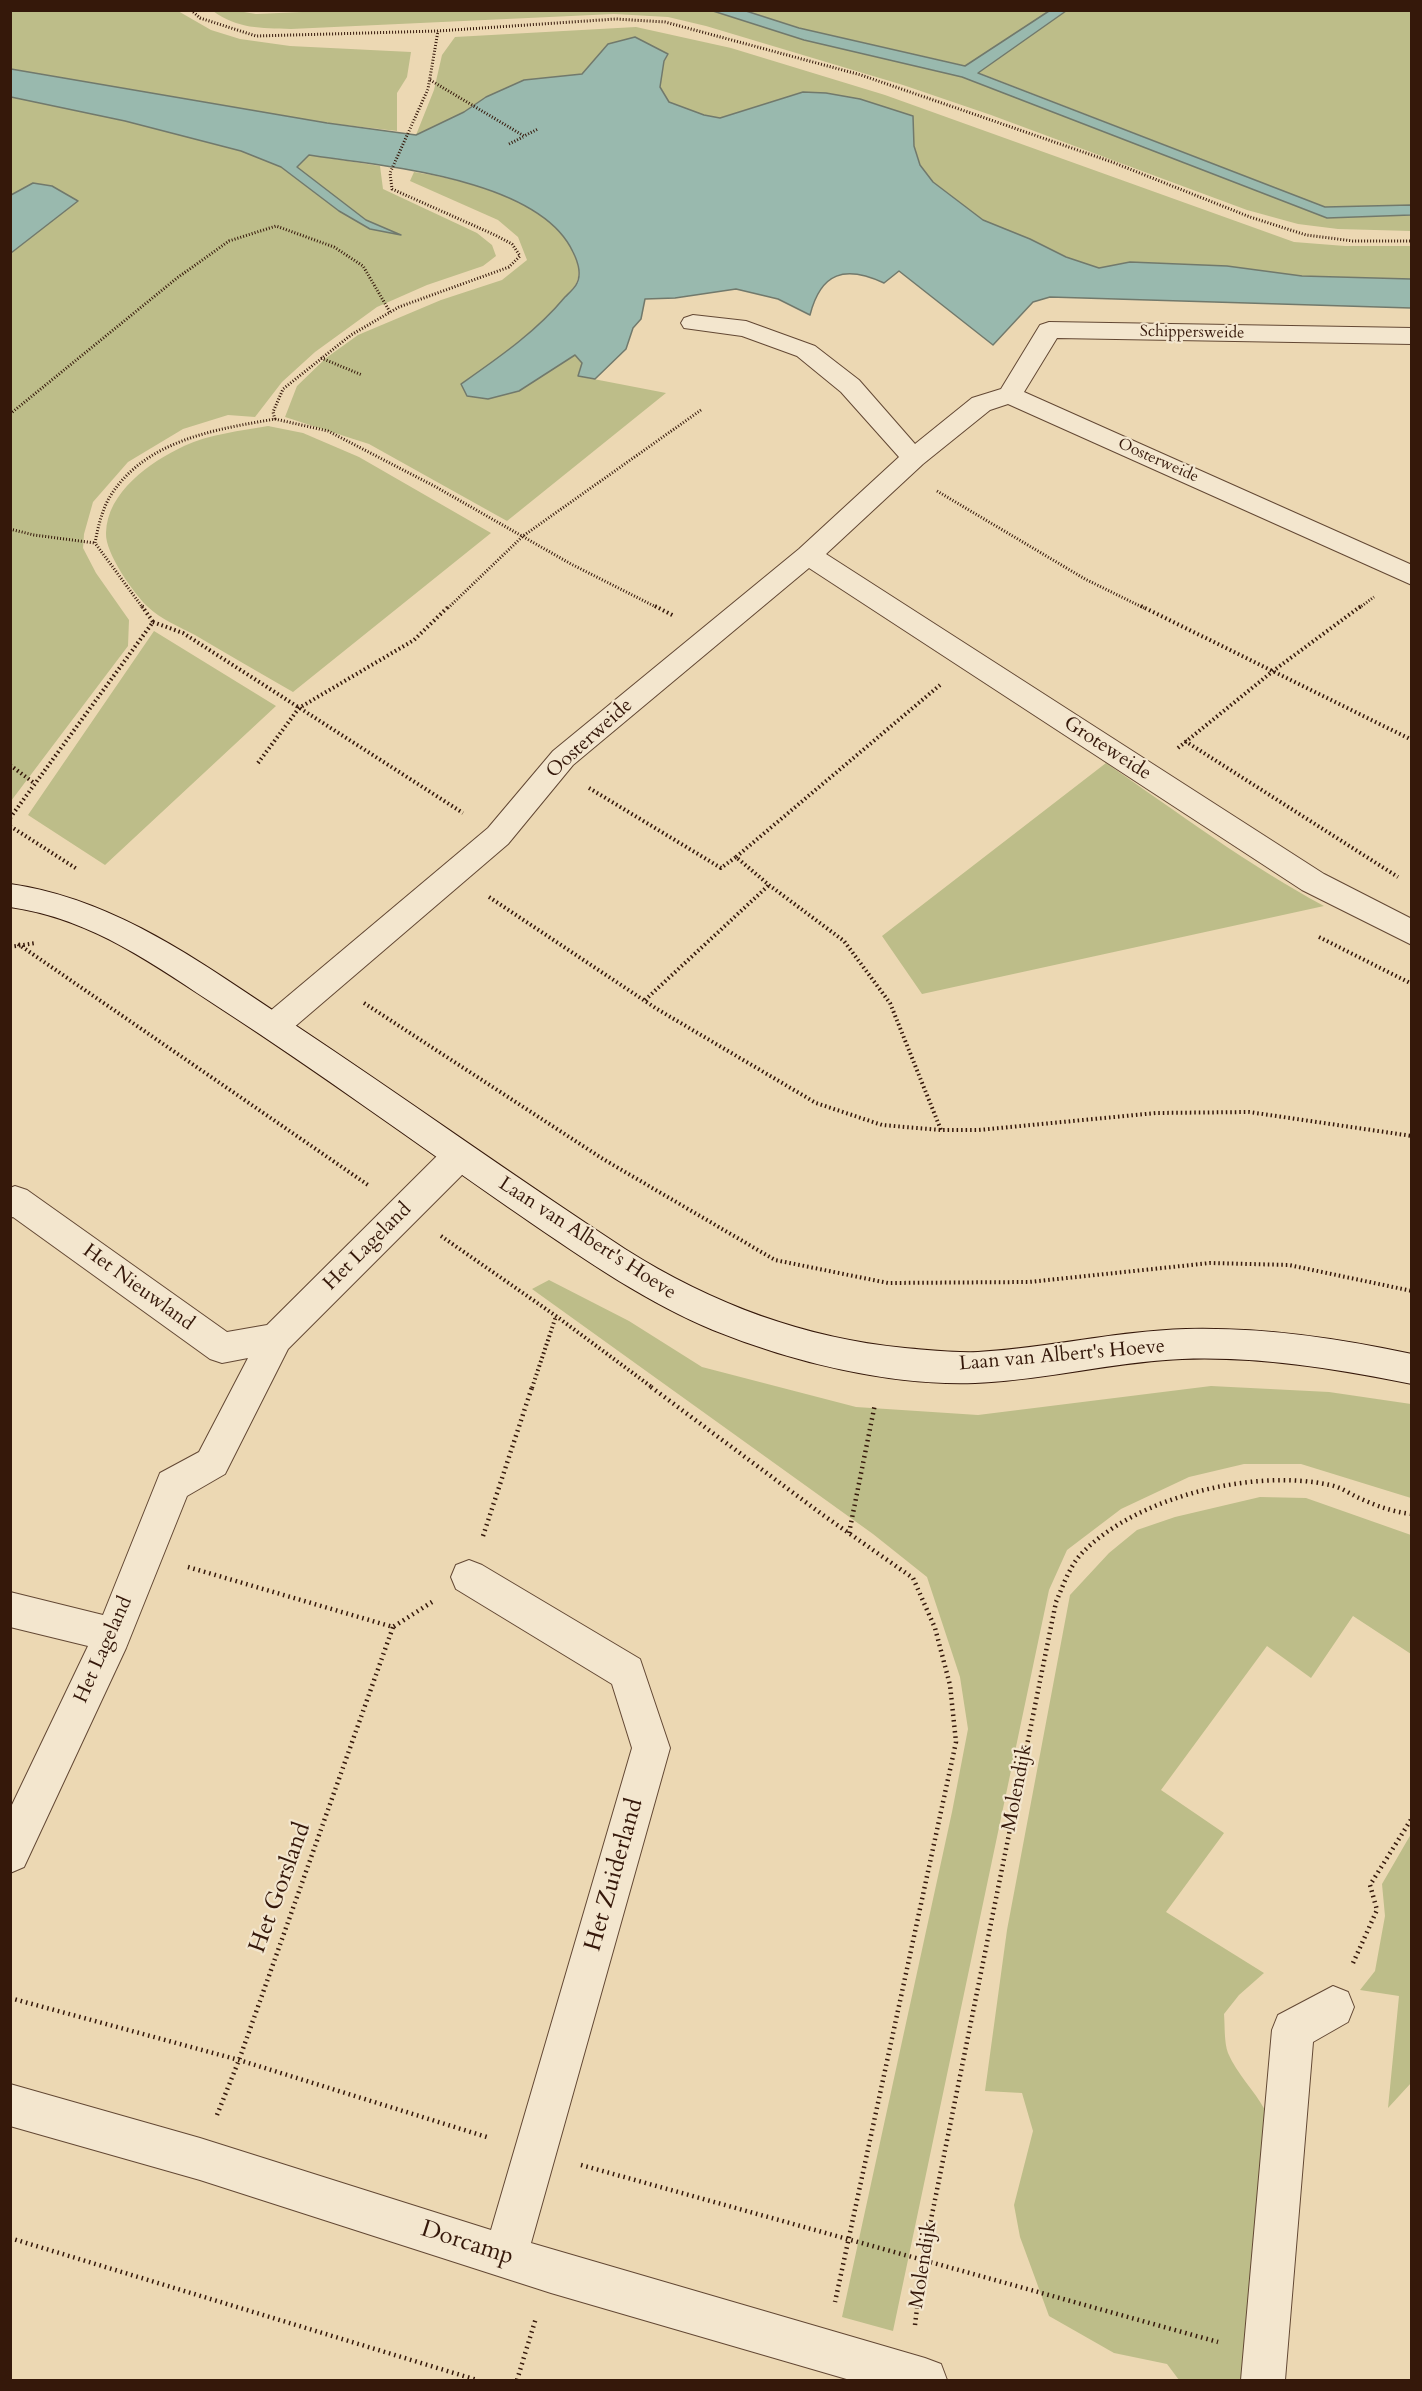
<!DOCTYPE html>
<html>
<head>
<meta charset="utf-8">
<style>
  body { margin:0 }
  #map { position:relative; width:1422px; height:2391px; overflow:hidden; background:#ecd8b3; font-family:Cardo,serif }
  canvas { display:block }
  .frame { position:absolute; inset:0; border:12px solid #35180a; pointer-events:none }
</style>
</head>
<body>
<div id="map">
<canvas width="1422" height="2391"></canvas>
<div class="frame"></div>
</div>
<script>
const context = document.querySelector('canvas').getContext('2d');
context.lineJoin = 'round';
function paint(path, color) { context.fillStyle = color; context.fill(path, 'evenodd'); }
function stroke(path, color, width, dash) { context.strokeStyle = color; context.lineWidth = width; context.lineCap = dash ? 'butt' : 'round'; context.setLineDash(dash || []); context.stroke(path); }
function write(font, color, halo, rows, align = 'center') {
  context.font = font + ' Cardo,serif'; context.lineWidth = 4.5; context.setLineDash([]); context.textBaseline = 'middle'; context.strokeStyle = halo; context.fillStyle = color; for (const [text, x, y, turn = 0] of rows) {
    context.save(); context.translate(x, y); context.rotate((+turn || 0) * Math.PI / 180); context.textAlign = isNaN(turn) ? turn : align; if (halo) context.strokeText(text, 0, 0); context.fillText(text, 0, 0); context.restore();
  }
}
paint(new Path2D(`
  M 348,10 L 713,11 L 804,40 L 962,77 L 1327,218 L 1411,215 L 1411,231 L 1338,229 L 1298,224 L 1247,210 L 991,115 L 903,85 L 706,26 L 668,17 L 614,14 L 291,29 C 260,28 238,29 213,11 L 238,11 L 256,14 Z
  M 10,11 L 178,11 L 211,30 L 240,39 L 290,46 L 411,52 L 407,77 L 397,93 L 397,131 L 327,123 L 11,69 Z
  M 746,11 L 1049,11 L 966,66 L 799,28 Z
  M 1066,11 L 1411,11 L 1411,205 L 1325,207 L 977,72 Z
  M 636,27 L 731,48 L 885,95 L 1294,242 L 1345,246 L 1411,246 L 1411,279 L 1302,276 L 1227,266 L 1131,262 L 1099,268 L 1066,257 L 1030,239 L 983,220 L 933,182 L 920,165 L 914,146 L 912,116 L 803,92 L 720,118 L 704,115 L 669,102 L 660,87 L 664,61 L 668,54 L 635,37 L 608,44 L 582,74 L 524,80 L 486,97 L 464,112 L 416,135 L 434,90 L 442,55 L 455,37 Z
  M 11,97 L 125,121 L 241,151 L 281,167 L 339,211 L 397,234 L 366,220 L 296,168 L 309,155 L 380,166 L 383,189 L 477,233 L 492,245 L 496,256 L 483,266 L 427,285 L 377,307 L 315,352 L 282,382 L 255,417 L 228,415 L 183,429 L 128,462 L 93,502 L 84,534 L 83,548 L 96,573 L 129,620 L 128,646 L 11,801 L 11,253 L 78,201 L 52,186 L 34,183 L 11,195 Z
  M 414,172 C 465,180 549,200 573,251 C 577,261 581,270 577,281 C 576,286 570,291 566,296 C 548,317 528,334 506,352 L 519,391 L 575,355 L 582,363 L 578,376 L 666,393 L 507,521 L 369,444 L 285,417 L 297,386 L 326,358 L 358,335 L 441,300 L 502,280 L 527,260 L 518,237 L 498,220 L 410,181 Z
  M 268,426 L 303,433 L 359,457 L 491,533 L 293,692 C 260,673 227,654 195,635 C 180,627 160,619 148,607 C 134,594 105,553 106,533 C 107,492 150,462 184,446 C 209,434 241,431 268,426 Z
  M 154,631 L 276,706 L 105,865 L 28,815 Z
  M 1106,763 C 1177,812 1248,865 1324,906 L 922,994 L 882,936 Z
  M 549,1280 L 629,1321 L 702,1367 L 856,1407 L 978,1415 L 1211,1386 L 1329,1392 L 1411,1404 L 1411,1498 L 1301,1464 L 1244,1464 L 1189,1477 L 1121,1509 L 1067,1550 L 1049,1590 L 893,2331 L 842,2317 L 952,1812 L 968,1729 L 960,1677 L 927,1577 L 873,1534 L 532,1289 Z
  M 1260,1497 L 1306,1498 L 1411,1535 L 1411,1654 L 1353,1616 L 1311,1678 L 1267,1646 L 1161,1790 L 1224,1833 L 1166,1912 L 1264,1973 L 1239,1995 L 1224,2014 C 1225,2026 1224,2042 1228,2053 C 1237,2074 1254,2090 1265,2110 L 1243,2380 L 1179,2380 L 1167,2364 L 1114,2353 L 1049,2316 L 1020,2237 L 1014,2205 L 1033,2131 L 1022,2093 L 985,2091 L 1007,1930 L 1070,1595 L 1109,1553 L 1137,1530 L 1175,1517 Z
  M 1411,1834 L 1411,2083 L 1388,2108 L 1399,1996 L 1360,1990 L 1375,1971 L 1385,1916 L 1382,1884 Z`), '#bdbd89');
const water = new Path2D(`
  M 713,11 L 746,11 L 799,28 L 965,66 L 1049,11 L 1066,11 L 978,73 L 1325,207 L 1411,205 L 1411,215 L 1327,218 L 962,77 L 804,40 Z
  M 635,37 L 668,54 L 664,61 L 660,87 L 669,102 L 704,115 L 720,118 L 803,92 L 826,93 L 860,99 L 913,116 L 914,146 L 920,165 L 933,182 L 983,220 L 1030,239 L 1066,257 L 1099,268 L 1130,262 L 1227,266 L 1302,276 L 1411,279 L 1411,308 L 1050,297 L 1033,302 L 993,345 L 899,271 L 884,283 C 845,265 821,272 810,315 L 778,299 L 736,289 L 675,298 L 645,299 L 641,319 L 633,328 L 626,349 L 595,379 L 578,376 L 582,363 L 575,355 L 519,391 L 488,399 L 467,396 L 461,384 C 498,358 536,332 565,297 C 569,293 575,288 577,283 C 582,273 578,262 573,252 C 539,178 382,166 309,155 L 297,167 L 366,220 L 401,235 L 370,229 L 339,211 L 281,167 L 241,151 L 125,121 L 11,97 L 11,69 L 327,123 L 416,135 L 464,112 L 486,97 L 524,80 L 582,74 L 608,44 Z
  M 33,183 L 52,186 L 78,201 L 11,253 L 11,195 Z`);
paint(water, '#99b9ae');
stroke(water, '#71796c', 1.5);
const street = new Path2D(`
  M 693,315 L 746,321 L 815,346 L 859,380 L 915,444 L 972,398 L 1001,389 L 1040,325 L 1049,322 L 1412,328 L 1412,344 L 1057,338 L 1024,392 L 1412,565 L 1412,585 L 1008,404 L 990,410 L 923,464 L 826,554 L 1324,874 L 1412,919 L 1412,945 L 1302,890 L 809,568 L 573,765 L 508,844 L 285,1035 L 274,1038 L 263,1035 L 258,1026 L 263,1017 L 488,828 L 553,751 L 799,549 L 899,457 L 841,392 L 797,356 L 742,336 L 684,328 L 681,323 L 684,318 Z
  M 459,1142 L 471,1146 L 475,1156 L 471,1166 L 288,1349 L 225,1474 L 187,1496 L 126,1648 L 24,1867 L 10,1873 L 10,1809 L 88,1646 L 10,1627 L 10,1592 L 103,1615 L 160,1473 L 199,1452 L 248,1358 L 222,1363 L 210,1359 L 13,1217 L 10,1218 L 10,1188 L 15,1186 L 27,1190 L 227,1332 L 267,1325 L 447,1146 Z
  M 469,1560 L 482,1565 L 640,1659 L 670,1748 L 531,2243 L 925,2358 L 941,2364 L 947,2380 L 850,2380 L 551,2293 L 200,2180 L 10,2126 L 10,2084 L 200,2138 L 491,2230 L 632,1748 L 612,1684 L 456,1589 L 451,1577 L 456,1565 Z
  M 1333,1986 L 1348,1992 L 1354,2007 L 1348,2022 L 1313,2042 L 1285,2380 L 1241,2380 L 1272,2030 L 1278,2015 Z`);
const secondary = new Path2D(`
  M 10,884 C 117,899 204,965 292,1023 C 404,1097 513,1176 625,1249 C 712,1304 803,1338 905,1348 C 929,1350 954,1353 978,1352 C 1048,1348 1116,1331 1186,1329 C 1262,1327 1337,1338 1412,1354 L 1412,1384 C 1337,1369 1259,1356 1182,1359 C 1113,1362 1045,1380 975,1383 C 889,1386 792,1362 713,1330 C 639,1299 574,1252 508,1207 C 413,1141 320,1073 223,1010 C 154,965 93,919 10,907 Z`);
stroke(street, '#634834', 2);
stroke(secondary, '#35180a', 2);
stroke(new Path2D(`
  M 191,10 L 200,18 L 256,36 L 438,31 L 616,19 L 665,22 L 861,75 L 1112,162 L 1250,217 L 1306,235 L 1353,241 L 1412,241
  M 430,80 L 524,136 L 538,129
  M 509,144 L 523,137
  M 321,358 L 362,375
  M 10,414 L 177,278 L 229,241 L 276,226 L 334,247 L 363,266 L 390,312
  M 275,419 L 328,431 L 436,487 L 571,564 L 658,608
  M 937,491 L 1085,579 L 1144,608
  M 10,529 L 34,535 L 95,543
  M 143,608 L 95,543 C 98,527 102,509 111,495 C 146,440 217,429 275,419 L 273,412 L 283,389 L 351,335 L 399,307 L 509,267 L 520,256 L 512,244 L 495,235 L 392,189 L 390,173 L 428,89 L 438,31
  M 448,608 L 523,536 L 701,410
  M 1359,608 L 1374,597`), '#35180a', 3, [1, 2]);
stroke(new Path2D(`
  M 655,606 L 674,616
  M 1141,606 L 1412,740
  M 153,622 L 183,633 L 463,813
  M 1185,741 L 1398,877
  M 1178,748 L 1273,671 L 1361,606
  M 258,763 L 299,708 L 414,640 L 449,606
  M 10,765 L 34,783
  M 589,788 L 721,868 L 736,857 L 769,885 L 844,941 L 890,1003 L 941,1130
  M 10,818 L 153,622 L 142,606
  M 10,826 L 77,869
  M 736,857 L 940,685
  M 489,897 L 657,1009 L 816,1103 L 882,1125 L 941,1130 L 979,1130 L 1156,1113 L 1249,1112 L 1412,1136
  M 1319,937 L 1412,984
  M 18,944 L 368,1185
  M 10,947 L 36,943
  M 645,1000 L 769,885
  M 364,1003 L 603,1159 L 775,1260 L 888,1283 L 1029,1282 L 1210,1263 L 1289,1265 L 1412,1291
  M 441,1236 L 556,1316 L 653,1388
  M 532,1388 L 556,1316`), '#35180a', 4, [1.5, 3]);
stroke(new Path2D(`
  M 651,1387 L 823,1515 L 913,1578 L 935,1628 L 950,1685 L 956,1742 L 835,2302
  M 849,1533 L 875,1404
  M 483,1536 L 532,1387
  M 188,1567 L 393,1627 L 432,1602
  M 1353,1963 L 1377,1910 L 1370,1885 L 1412,1818
  M 10,1998 L 239,2060 L 490,2138
  M 217,2115 L 239,2060 L 393,1627
  M 581,2165 L 1218,2342
  M 10,2238 L 477,2380
  M 915,2325 L 923,2259 L 1056,1602 C 1063,1586 1069,1567 1082,1553 C 1136,1497 1254,1468 1330,1485 C 1341,1487 1350,1494 1359,1498 C 1377,1506 1393,1512 1412,1514
  M 517,2380 L 536,2318`), '#35180a', 4.5, [1.5, 4]);
paint(street, '#f3e6ce');
paint(secondary, '#f3e6ce');
write('16px', '#35180a', '#f3e6ce', [
  ["Schippersweide",1192,333,1],
  ["Oosterweide",1158,461,24]
]);
write('20px', '#35180a', '#f3e6ce', [
  ["Oosterweide",590,739,-42],
  ["Groteweide",1107,749,33],
  ["Laan van Albert's Hoeve",587,1239,33],
  ["Het Lageland",368,1247,-45],
  ["Het Nieuwland",138,1288,36],
  ["Laan van Albert's Hoeve",1062,1356,-5],
  ["Het Lageland",104,1650,-66],
  ["Molendijk",1018,1788,-79],
  ["Molendijk",924,2265,-81]
]);
write('24px', '#35180a', '#f3e6ce', [
  ["Het Zuiderland",615,1875,-74],
  ["Het Gorsland",281,1888,-70],
  ["Dorcamp",467,2244,18]
]);
</script>
</body>
</html>
